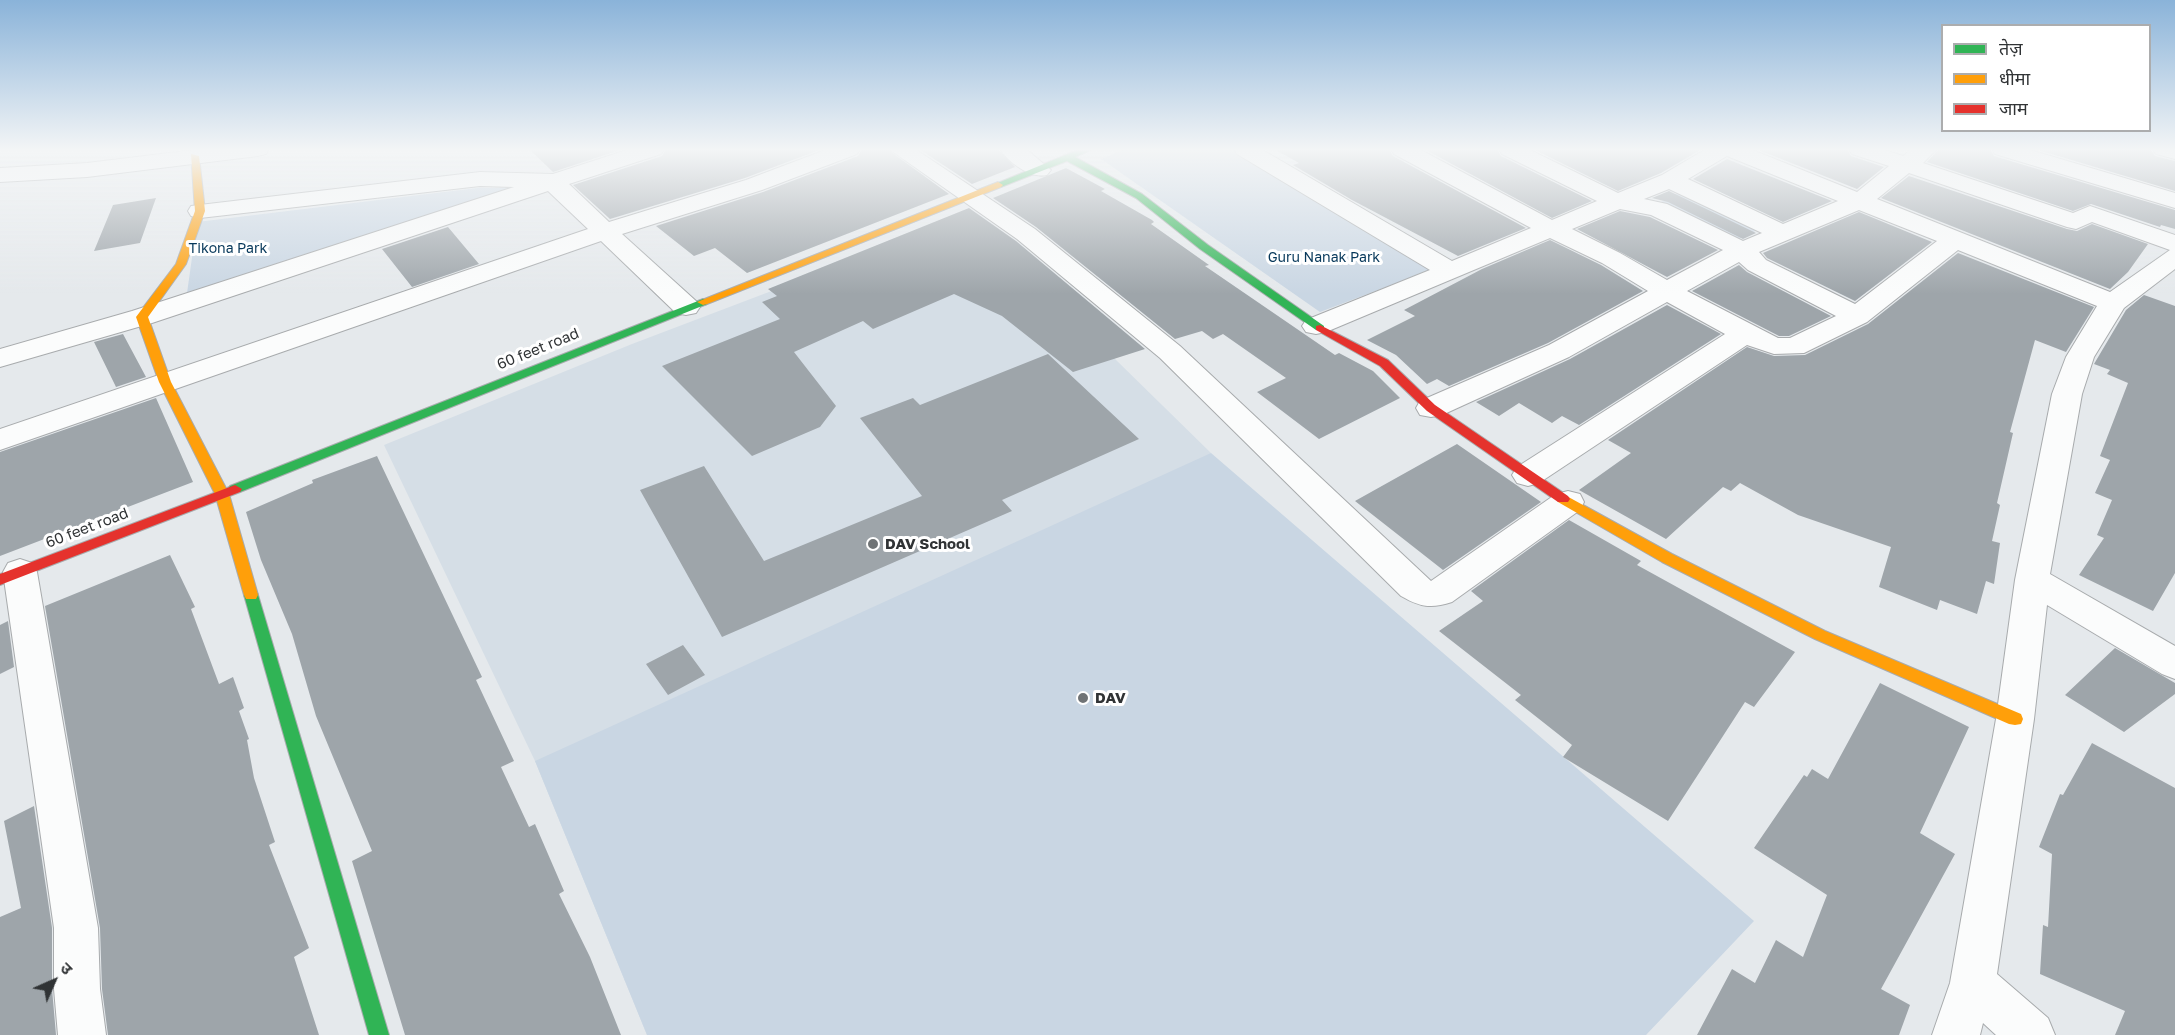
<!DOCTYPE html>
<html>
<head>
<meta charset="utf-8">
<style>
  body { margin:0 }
  #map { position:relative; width:2175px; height:1035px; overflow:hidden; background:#e5e9ec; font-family:"Golos Text","Noto Sans Devanagari",sans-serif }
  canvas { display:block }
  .legend { position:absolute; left:1941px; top:24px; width:210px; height:108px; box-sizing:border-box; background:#fff; border:2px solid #acadae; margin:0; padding:8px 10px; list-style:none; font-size:18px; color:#303335 }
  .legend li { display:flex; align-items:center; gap:12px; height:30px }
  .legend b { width:30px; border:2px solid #acadae }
  .north { position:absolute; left:24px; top:951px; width:60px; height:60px; -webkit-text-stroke:4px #fff; paint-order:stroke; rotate:45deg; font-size:16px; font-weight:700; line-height:24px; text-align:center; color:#303335 }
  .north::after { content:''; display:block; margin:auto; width:21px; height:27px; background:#303335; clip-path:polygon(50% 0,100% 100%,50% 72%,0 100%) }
</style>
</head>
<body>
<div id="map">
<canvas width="2175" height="1035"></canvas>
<ul class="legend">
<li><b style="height:8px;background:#30b455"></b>तेज़</li>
<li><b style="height:8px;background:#ff9f0a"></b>धीमा</li>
<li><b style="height:8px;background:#e5322d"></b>जाम</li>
</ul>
<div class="north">उ</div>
</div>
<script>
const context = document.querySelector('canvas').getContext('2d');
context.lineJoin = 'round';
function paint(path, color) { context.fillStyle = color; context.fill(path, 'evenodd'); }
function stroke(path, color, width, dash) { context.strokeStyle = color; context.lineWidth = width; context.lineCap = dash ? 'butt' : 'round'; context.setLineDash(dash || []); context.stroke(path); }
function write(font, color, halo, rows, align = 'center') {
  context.font = font + ' "Golos Text",sans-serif'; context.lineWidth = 6; context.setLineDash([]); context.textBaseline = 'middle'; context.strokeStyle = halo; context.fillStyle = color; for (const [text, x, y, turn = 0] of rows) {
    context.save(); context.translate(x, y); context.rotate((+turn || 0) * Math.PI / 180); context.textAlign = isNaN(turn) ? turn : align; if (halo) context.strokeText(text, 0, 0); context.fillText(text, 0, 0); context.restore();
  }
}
paint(new Path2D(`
  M 969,216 L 1211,453 L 647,1035 L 535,761 L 384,445 L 632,344 Z`), '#d5dee6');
paint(new Path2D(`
  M 1125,149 L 1237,149 L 1431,270 L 1320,312 L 1101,159 Z
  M 477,188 L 509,188 L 498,201 L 187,293 L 197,222 Z
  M 1682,191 L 1760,229 L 1738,239 L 1657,204 Z
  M 1211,453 L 1754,921 L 1646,1035 L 647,1035 L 535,761 Z`), '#c9d6e3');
paint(new Path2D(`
  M 529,149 L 623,149 L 553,172 Z
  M 666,149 L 822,149 L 745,178 L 610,219 L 573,185 L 662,156 Z
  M 862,149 L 887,149 L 949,194 L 747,273 L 715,248 L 694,256 L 656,226 L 763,192 L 858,156 Z
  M 919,149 L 998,149 L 1015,167 L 972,184 Z
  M 1274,149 L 1389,149 L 1393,156 L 1526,228 L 1458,256 L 1352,200 L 1293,165 L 1299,163 Z
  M 1424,149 L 1497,149 L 1501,156 L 1592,201 L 1552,218 Z
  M 1533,149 L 1702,149 L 1661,173 L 1618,191 Z
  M 1756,149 L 1847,149 L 1851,156 L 1884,167 L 1857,189 Z
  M 1939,149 L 1990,149 L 1994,156 L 2175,210 L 2175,229 L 2161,225 L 2160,227 L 2091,204 L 2073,211 L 1927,162 Z
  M 2035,149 L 2151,150 L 2155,156 L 2175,161 L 2175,191 Z
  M 1727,159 L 1832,201 L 1783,222 L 1693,179 Z
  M 1066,168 L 1105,189 L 1101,191 L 1152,220 L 1154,222 L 1151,224 L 1209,265 L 1205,266 L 1335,355 L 1339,353 L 1373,371 L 1400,398 L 1319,439 L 1257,392 L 1286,378 L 1223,334 L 1213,339 L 1202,331 L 1175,339 L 1036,227 L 993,198 Z
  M 1909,176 L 2067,229 L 2077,231 L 2092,224 L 2148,244 L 2128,272 L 2110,289 L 1881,198 Z
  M 1669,191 L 1756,233 L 1743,239 L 1668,202 L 1652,198 Z
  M 156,198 L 140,243 L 94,251 L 113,205 Z
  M 969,208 L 1016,241 L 1145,349 L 1073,372 L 1002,316 L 954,294 L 873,329 L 863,321 L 794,352 L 836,406 L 820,427 L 752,456 L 662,366 L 780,319 L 762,302 L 777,296 L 768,289 Z
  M 1620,211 L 1650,217 L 1718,250 L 1667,277 L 1577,229 Z
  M 1859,212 L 1932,242 L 1855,301 L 1767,258 L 1763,253 Z
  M 448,227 L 479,264 L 412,287 L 382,249 Z
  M 1550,240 L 1601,265 L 1643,291 L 1548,343 L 1449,386 L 1437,379 L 1427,384 L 1396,355 L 1367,340 L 1415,316 L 1404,310 L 1482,269 Z
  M 1958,253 L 2094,307 L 2066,352 L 2035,340 L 2010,432 L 2013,433 L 1997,503 L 2000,505 L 1992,541 L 2000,543 L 1994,584 L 1986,581 L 1977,614 L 1940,600 L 1937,610 L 1879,587 L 1891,547 L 1798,515 L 1740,483 L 1731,491 L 1723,487 L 1666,539 L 1579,490 L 1631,453 L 1608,440 L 1747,347 L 1774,356 L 1805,355 L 1868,324 Z
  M 1739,265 L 1747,272 L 1831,316 L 1789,336 L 1779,336 L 1692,291 Z
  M 2144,295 L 2175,306 L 2175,573 L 2153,611 L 2079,575 L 2104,538 L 2097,535 L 2112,500 L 2095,493 L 2110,460 L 2100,456 L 2128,383 L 2107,374 L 2110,370 L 2094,364 L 2126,310 Z
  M 1667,305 L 1721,334 L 1579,425 L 1562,416 L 1552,423 L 1519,403 L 1499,416 L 1476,402 L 1570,359 Z
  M 123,334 L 146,377 L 116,387 L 94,342 Z
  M 1048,354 L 1139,439 L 1002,500 L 1012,511 L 722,637 L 640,490 L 704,466 L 764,561 L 922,496 L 860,418 L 913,398 L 920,405 Z
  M 156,398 L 193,482 L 0,556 L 0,452 Z
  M 1457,444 L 1541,502 L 1443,570 L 1355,501 Z
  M 377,456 L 482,677 L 476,680 L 514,761 L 501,767 L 529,827 L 535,824 L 564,891 L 559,894 L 590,957 L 621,1035 L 405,1035 L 352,861 L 372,851 L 316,716 L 292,634 L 261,560 L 246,512 L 313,483 L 312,480 Z
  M 1569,520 L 1641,561 L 1637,565 L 1795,652 L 1754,707 L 1745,702 L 1668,821 L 1563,757 L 1572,745 L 1515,700 L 1521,695 L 1439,631 L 1483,601 L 1471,591 Z
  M 170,555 L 195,607 L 191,609 L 219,684 L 233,677 L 244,708 L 239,711 L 249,739 L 247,740 L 254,778 L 275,842 L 269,845 L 309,948 L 294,957 L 319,1035 L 108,1035 L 102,989 L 100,928 L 45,606 Z
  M 8,621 L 14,667 L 0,674 L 0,625 Z
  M 683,645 L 705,675 L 668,695 L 646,664 Z
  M 2115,648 L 2175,683 L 2175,694 L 2124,732 L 2065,695 Z
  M 1880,683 L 1969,727 L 1920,833 L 1955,854 L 1881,989 L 1910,1005 L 1899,1035 L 1697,1035 L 1732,969 L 1755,983 L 1776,940 L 1803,957 L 1827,895 L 1754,848 L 1804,775 L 1807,777 L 1812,769 L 1828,779 Z
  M 2092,743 L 2175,788 L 2175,1035 L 2115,1035 L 2125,1011 L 2040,974 L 2043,925 L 2048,927 L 2052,854 L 2039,847 L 2060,794 L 2063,795 Z
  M 34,806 L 52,928 L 52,989 L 56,1035 L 0,1035 L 0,917 L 21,908 L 4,821 Z`), '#9ea5aa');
const street = new Path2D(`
  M 202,149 L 269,149 L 266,154 L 258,156 L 87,177 L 0,182 L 0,168 L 87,163 Z
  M 630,149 L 664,149 L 661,154 L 569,184 L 609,222 L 746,180 L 828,149 L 860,149 L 857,154 L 762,190 L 622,234 L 696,301 L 700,307 L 696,313 L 686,315 L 676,313 L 601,241 L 0,450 L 0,429 L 588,229 L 548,191 L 152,323 L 0,367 L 0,349 L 132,311 L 514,187 L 480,186 L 200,218 L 191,216 L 188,211 L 191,206 L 480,172 L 553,174 Z
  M 889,149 L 915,149 L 1035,229 L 1180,346 L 1431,581 L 1556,494 L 1568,491 L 1580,494 L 1584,502 L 1580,510 L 1452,602 C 1431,609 1420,607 1401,596 L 1160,358 L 1017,239 Z
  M 1000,149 L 1026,149 L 1051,170 L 1047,175 C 1031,179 1009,163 1000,149 Z
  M 1234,149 L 1261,149 L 1452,261 L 1531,228 L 1394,154 L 1391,149 L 1419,149 L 1552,220 L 1597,201 L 1502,154 L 1499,149 L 1528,149 L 1618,193 L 1662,175 L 1706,149 L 1750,149 L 1857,192 L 1889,166 L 1852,154 L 1849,149 L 1882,149 L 1903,156 L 1912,149 L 1937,149 L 1923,163 L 2073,213 L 2090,206 L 2175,235 L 2175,269 L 2124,308 L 2094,357 L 2082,394 L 2050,574 L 2175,646 L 2175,679 L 2162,674 L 2047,605 L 2034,719 L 1997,974 L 2048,1018 L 2055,1035 L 1996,1035 L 1983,1023 L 1980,1035 L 1932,1035 L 1950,983 L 1996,719 L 2015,580 L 2052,394 L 2066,357 L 2097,306 L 1958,250 L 1867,322 L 1804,353 L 1774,354 L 1747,345 L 1539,483 L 1528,486 L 1517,483 L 1512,475 L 1517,467 L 1725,334 L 1667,302 L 1569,357 L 1442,415 L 1431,417 L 1420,415 L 1416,408 L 1420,401 L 1549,345 L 1648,291 L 1602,263 L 1550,238 L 1326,332 L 1316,334 L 1306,332 L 1302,326 L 1306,320 L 1430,270 L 1237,154 ZM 1727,156 L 1838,201 L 1783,224 L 1688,179 ZM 1909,173 L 2067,227 L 2076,229 L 2092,222 L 2170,250 L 2110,292 L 1877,199 ZM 1669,189 L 1762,233 L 1743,241 L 1667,204 L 1644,199 ZM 1620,209 L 1651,215 L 1723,250 L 1667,280 L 1620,253 L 1572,229 ZM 1859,210 L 1937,241 L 1855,304 L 1766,260 L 1759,252 ZM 1739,262 L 1748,270 L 1836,316 L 1790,338 L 1778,338 L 1687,291 Z
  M 1992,149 L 2027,149 L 2175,193 L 2175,208 L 1995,154 Z
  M 2153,149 L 2175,149 L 2175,159 L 2156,154 Z
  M 20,559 L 32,563 L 37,572 L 98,928 L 100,989 L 106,1035 L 58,1035 L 54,989 L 54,928 L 3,572 L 8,563 Z`);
const fast = new Path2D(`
  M 1080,149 L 1093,149 L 1075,157 L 1142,194 L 1208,245 L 1324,326 L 1324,330 L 1316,330 L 1200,249 L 1136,198 L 1067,161 L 1001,187 L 993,185 Z
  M 703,299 L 707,300 L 707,304 L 240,492 L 230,492 L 228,489 L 230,486 Z
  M 251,590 L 256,591 L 258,595 L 389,1035 L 369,1035 L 244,595 L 246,591 Z`);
const slow = new Path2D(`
  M 191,154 L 199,156 L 205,211 L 186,264 L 148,317 L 171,382 L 229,494 L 258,595 L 256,599 L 246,599 L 244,595 L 215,494 L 159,382 L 136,317 L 176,264 L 195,211 Z
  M 998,182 L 1003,185 L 1001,187 L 707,304 L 703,305 L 697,302 Z
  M 1563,494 L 1672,554 L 1825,631 L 2021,714 L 2023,719 L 2021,724 L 2015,725 L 2009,724 L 1815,639 L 1662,562 L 1558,502 L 1556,499 L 1558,496 Z`);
const jam = new Path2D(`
  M 1320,325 L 1388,360 L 1435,405 L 1568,496 L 1570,499 L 1568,502 L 1558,502 L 1427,411 L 1380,366 L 1316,330 L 1316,326 Z
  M 235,485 L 242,489 L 240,492 L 0,585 L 0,574 Z`);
stroke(street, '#a8abad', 2);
stroke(fast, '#a8abad', 2);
stroke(slow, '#a8abad', 2);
stroke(jam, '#a8abad', 2);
paint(street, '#fbfcfc');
paint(fast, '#30b455');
paint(slow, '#ff9f0a');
paint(jam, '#e5322d');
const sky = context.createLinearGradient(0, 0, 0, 294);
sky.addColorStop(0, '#8ab3d9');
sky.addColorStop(0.51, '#f3f5f6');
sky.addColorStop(1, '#f3f5f600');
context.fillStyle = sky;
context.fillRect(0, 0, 2175, 294);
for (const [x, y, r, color] of [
  [873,544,6,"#6f7375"],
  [1083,698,6,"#6f7375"]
]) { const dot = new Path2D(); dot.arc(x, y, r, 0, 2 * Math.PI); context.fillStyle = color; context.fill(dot); stroke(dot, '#fff', 2); }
write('14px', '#07385a', '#fff', [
  ["Tikona Park",228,249],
  ["Guru Nanak Park",1324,258]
]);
write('15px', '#303335', '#fff', [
  ["60 feet road",538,349,-22],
  ["60 feet road",87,528,-21]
]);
write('bold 15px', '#303335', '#fff', [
  ["DAV School",885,544],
  ["DAV",1095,698]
], 'left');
</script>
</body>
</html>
